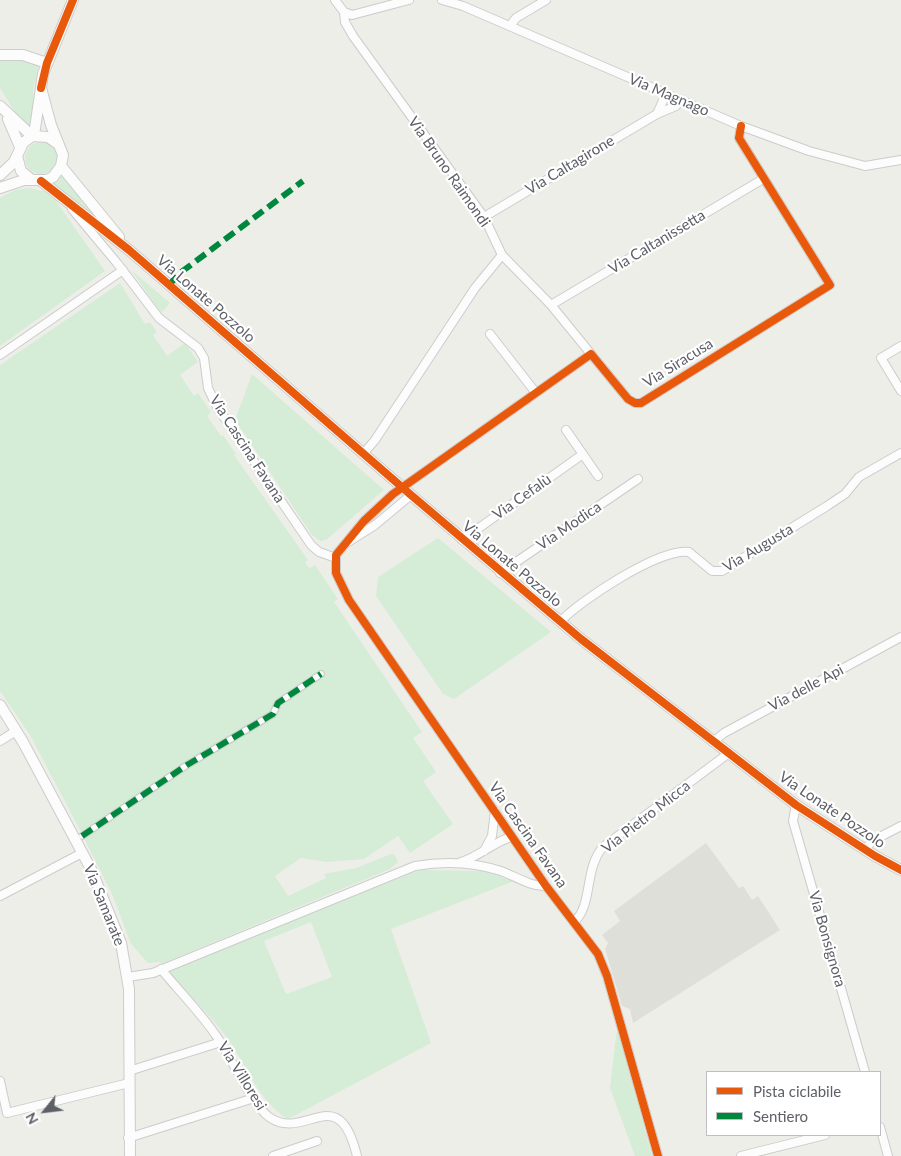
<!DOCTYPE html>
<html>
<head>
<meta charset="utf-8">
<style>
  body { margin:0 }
  #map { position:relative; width:901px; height:1156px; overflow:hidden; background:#eeeee9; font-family:Lato,sans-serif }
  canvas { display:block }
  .legend { position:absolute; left:706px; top:1071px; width:175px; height:65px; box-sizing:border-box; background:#fff; border:1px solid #bfbfc3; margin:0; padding:6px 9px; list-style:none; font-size:15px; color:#5e6068 }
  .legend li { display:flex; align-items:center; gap:10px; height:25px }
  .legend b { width:25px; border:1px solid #bfbfc3 }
  .north { position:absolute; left:20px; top:1086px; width:50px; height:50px; -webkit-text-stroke:4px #fff; paint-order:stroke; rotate:241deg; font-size:14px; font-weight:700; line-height:20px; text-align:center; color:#5e6068 }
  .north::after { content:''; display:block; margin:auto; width:18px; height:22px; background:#5e6068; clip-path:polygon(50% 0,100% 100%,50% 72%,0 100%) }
</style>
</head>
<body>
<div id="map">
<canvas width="901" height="1156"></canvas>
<ul class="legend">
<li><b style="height:6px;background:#e8590c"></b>Pista ciclabile</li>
<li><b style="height:6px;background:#00873e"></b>Sentiero</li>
</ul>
<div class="north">N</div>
</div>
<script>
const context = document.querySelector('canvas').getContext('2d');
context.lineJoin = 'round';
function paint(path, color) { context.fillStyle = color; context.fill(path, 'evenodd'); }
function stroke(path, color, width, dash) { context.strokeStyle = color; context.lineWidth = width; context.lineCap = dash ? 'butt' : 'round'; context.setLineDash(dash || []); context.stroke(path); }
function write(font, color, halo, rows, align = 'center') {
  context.font = font + ' Lato,sans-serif'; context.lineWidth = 4.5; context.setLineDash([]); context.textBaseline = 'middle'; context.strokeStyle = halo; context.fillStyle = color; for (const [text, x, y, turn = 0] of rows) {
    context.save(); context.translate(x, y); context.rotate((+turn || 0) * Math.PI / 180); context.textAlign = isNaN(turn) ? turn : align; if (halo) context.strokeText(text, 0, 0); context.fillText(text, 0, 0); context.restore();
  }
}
paint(new Path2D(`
  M 706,843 L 739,888 L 743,886 L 752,900 L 758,896 L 780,930 L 633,1023 L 630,1009 L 622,1006 L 605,949 L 608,943 L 602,935 L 620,921 L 614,911 Z`), '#dfdfda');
paint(new Path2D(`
  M 0,60 L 24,60 L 39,64 L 33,90 L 34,122 L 31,129 L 22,123 L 0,88 Z
  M25 158a16 16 0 1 1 32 0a16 16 0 1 1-32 0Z
  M 63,174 L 92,212 L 88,212 L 51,183 Z
  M 29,188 L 43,191 L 56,201 L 105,271 L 0,346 L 0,198 L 15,190 Z
  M 131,270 L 170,303 L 162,312 L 160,311 Z
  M 120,283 L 145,324 L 150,322 L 157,332 L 153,335 L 167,356 L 185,343 L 198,362 L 180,375 L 194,396 L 198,393 L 211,412 L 207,416 L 221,436 L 223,435 L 236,454 L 234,455 L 308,560 L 305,562 L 309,568 L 315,565 L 338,599 L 334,602 L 422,732 L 413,738 L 436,772 L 423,781 L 453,824 L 410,853 L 398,836 L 364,859 L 327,862 L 301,858 L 275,876 L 288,896 L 326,878 L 324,874 L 356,868 L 391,854 L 395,855 L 398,862 L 390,869 L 161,964 L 160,962 L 148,963 L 131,944 L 112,894 L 83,836 L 30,735 L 0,691 L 0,365 Z
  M 252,374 L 384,490 L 326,540 L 320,541 L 312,535 L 235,420 Z
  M 438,538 L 551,632 L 454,699 L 443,694 L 376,596 L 378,577 Z
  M 419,870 L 484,871 L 514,881 L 391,929 L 431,1043 L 288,1119 C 256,1100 245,1060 222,1031 C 205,1010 186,991 168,971 ZM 311,922 L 332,977 L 286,994 L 264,941 Z
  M 617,1029 L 652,1156 L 635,1156 L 610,1088 Z`), '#d5ecd6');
const pedestrian = new Path2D(`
  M 82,836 L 187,765 L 273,714 L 278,703 L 321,674`);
const minor = new Path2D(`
  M 335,0 L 344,12 L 352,15 L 409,0
  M 442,0 L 463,6 L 741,126 L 809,151 L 865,166 L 901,160
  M 344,12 L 345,22 L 353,36 L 484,217 L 502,255 L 475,288 L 375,440 L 363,454
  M 510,26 L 516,18 L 546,0
  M 657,114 L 666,94
  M 72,209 L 117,263 L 159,318 L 198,348 L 204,358 L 208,388 L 217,407 L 311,545 L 319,552 L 336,558
  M 484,217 L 657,114 L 676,106 L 680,100
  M 502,255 L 551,305 L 591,354
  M 551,305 L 763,179
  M 490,334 L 536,393
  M 901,346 L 881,358 L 901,391
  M 0,355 L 123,270
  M 566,430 L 598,476
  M 462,540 L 583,454
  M 348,542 L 375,525 L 411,495
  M 500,573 L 638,479
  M 560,622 C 579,601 661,547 689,552 L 712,571 L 722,571 L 827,506 L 845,494 L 859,477 L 901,453
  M 0,741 L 16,731
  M 713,742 L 724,733 L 901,637
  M 796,805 L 793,821 L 865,1072
  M 865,850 L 872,841 L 901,826
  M 484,851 L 492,836 L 495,811
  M 461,862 C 479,857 496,840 512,837
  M 0,896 L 82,853
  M 574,922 C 593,906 584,868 603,847 L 729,753
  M 161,969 C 179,991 199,1011 215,1034 C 229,1053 253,1106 269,1117 C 305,1143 338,1078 357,1156
  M 128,977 L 153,973 L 415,866 C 444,861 473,862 501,871 C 515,876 531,887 546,886
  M 129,1071 L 221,1042
  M 0,1081 L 7,1113 L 129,1083
  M 880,1127 L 888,1156
  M 128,1138 L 254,1098
  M 273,1156 L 317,1141
  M 658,1156 L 607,976 L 598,954 L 546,886 L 349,600 L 336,573 L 336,555 L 364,521 L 393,494 L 591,354 L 628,399 L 635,403 L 641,403 L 830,285 L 739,138 L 741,126
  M 741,1156 L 825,1135`);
const tertiary = new Path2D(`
  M 0,55 L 23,55 L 47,63
  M 0,106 L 32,136
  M 8,119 L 20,147
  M 34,135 L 43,74 L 73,0
  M 17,156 L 21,171 L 32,180
  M 61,166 L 119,237
  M 0,175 L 14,162 L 23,143 L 32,136 L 48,137 L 58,144
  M 41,181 L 129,250 L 411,495 L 581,639 L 796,805 L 875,856 L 901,870
  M 0,188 L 24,180 L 47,180 L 53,177 L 61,166 L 63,155 L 51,125 L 41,88
  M 0,705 L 23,742 L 92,871 L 121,943 L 129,989 L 130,1156`);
stroke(pedestrian, '#cbcccb', 8);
stroke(minor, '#cbcccb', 10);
stroke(tertiary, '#cbcccb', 12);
stroke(pedestrian, '#fcfcfc', 5.5);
stroke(minor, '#fcfcfc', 8);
stroke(tertiary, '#fcfcfc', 10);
stroke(new Path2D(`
  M 169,285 L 180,273 L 303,181
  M 82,836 L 187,765 L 273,714 L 278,703 L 321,674`), '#00873e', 6, [12, 6]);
stroke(new Path2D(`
  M 41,88 L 47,63 L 73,0
  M 41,181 L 129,250 L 411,495 L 581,639 L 796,805 L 875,856 L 901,870
  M 658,1156 L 607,976 L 598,954 L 546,886 L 349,600 L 336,573 L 336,555 L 364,521 L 393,494 L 591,354 L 628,399 L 635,403 L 641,403 L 830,285 L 739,138 L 741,126`), '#e8590c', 8);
write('15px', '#5e6068', '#fff', [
  ["Via Magnago",669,95,23],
  ["Via Caltagirone",570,165,-31],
  ["Via Bruno Raimondi",449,172,55],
  ["Via Caltanissetta",657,242,-31],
  ["Via Lonate Pozzolo",206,299,41],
  ["Via Siracusa",678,363,-32],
  ["Via Cascina Favana",247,449,57],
  ["Via Cefalù",522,497,-35],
  ["Via Modica",569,526,-34],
  ["Via Augusta",758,548,-31],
  ["Via Lonate Pozzolo",512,564,40],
  ["Via delle Api",806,688,-28],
  ["Via Lonate Pozzolo",832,810,34],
  ["Via Pietro Micca",646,817,-38],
  ["Via Cascina Favana",528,835,55],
  ["Via Samarate",104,905,68],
  ["Via Bonsignora",827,939,74],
  ["Via Villoresi",242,1076,58]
]);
</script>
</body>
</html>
